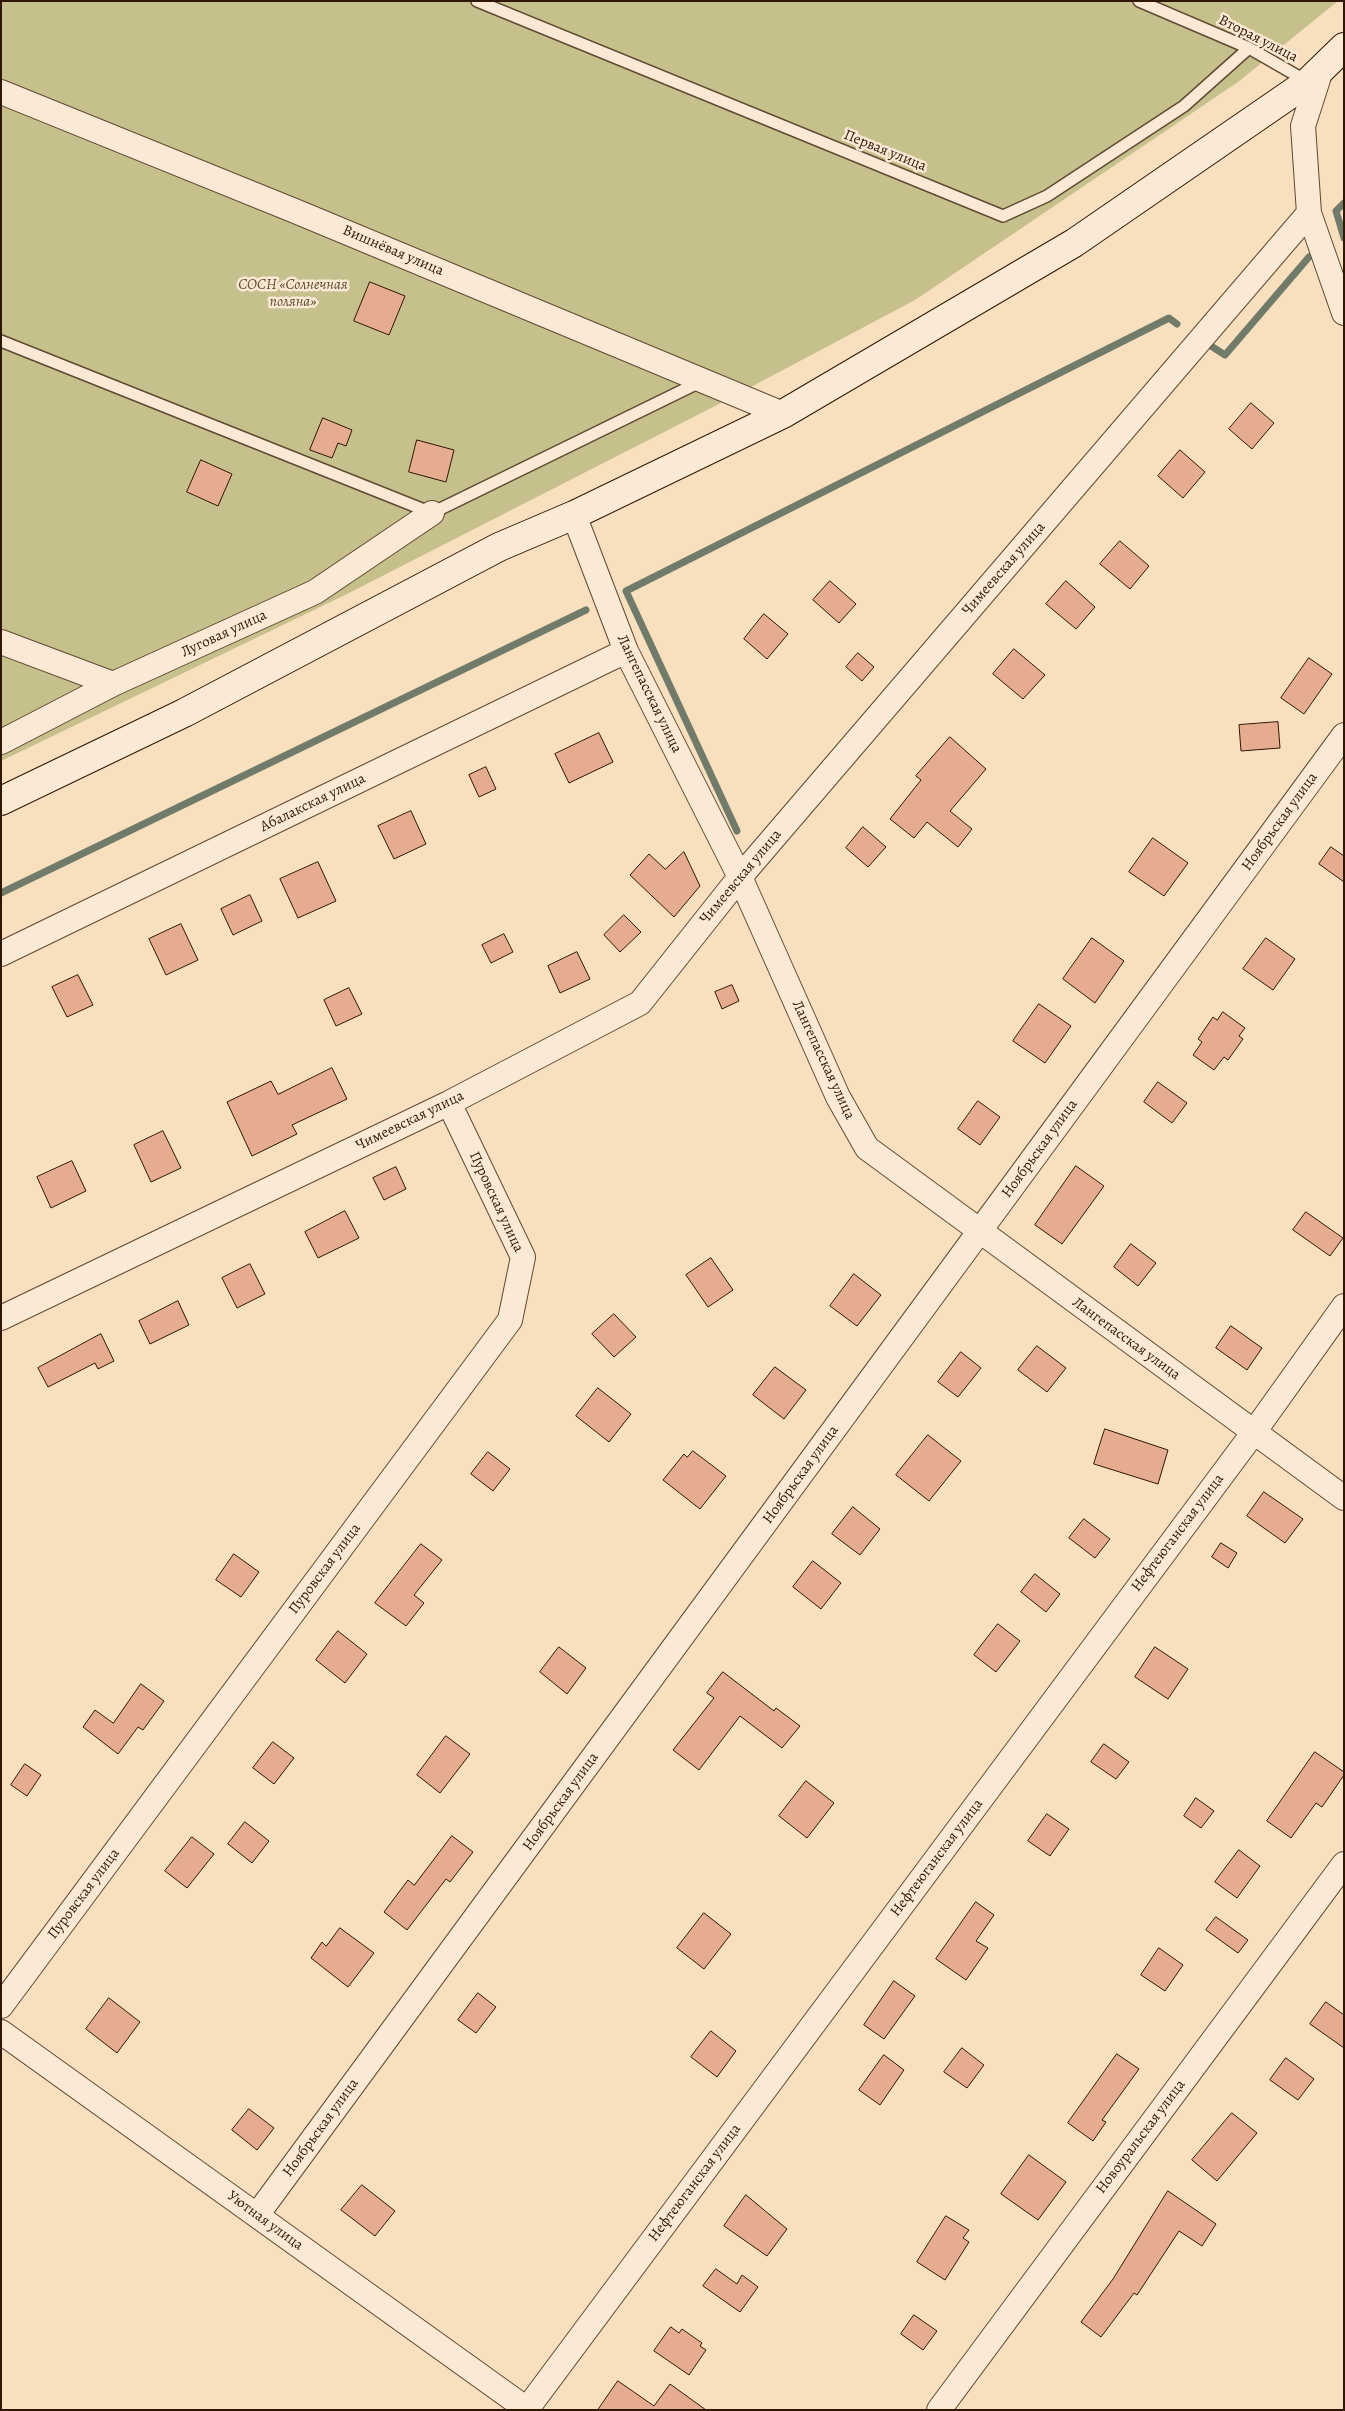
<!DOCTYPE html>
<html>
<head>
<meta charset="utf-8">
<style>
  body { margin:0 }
  #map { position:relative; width:1345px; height:2411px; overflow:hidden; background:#f8dfbe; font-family:Alegreya,serif }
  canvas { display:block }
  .frame { position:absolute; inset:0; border:2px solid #2f1704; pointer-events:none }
</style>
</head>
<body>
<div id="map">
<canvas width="1345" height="2411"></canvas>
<div class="frame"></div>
</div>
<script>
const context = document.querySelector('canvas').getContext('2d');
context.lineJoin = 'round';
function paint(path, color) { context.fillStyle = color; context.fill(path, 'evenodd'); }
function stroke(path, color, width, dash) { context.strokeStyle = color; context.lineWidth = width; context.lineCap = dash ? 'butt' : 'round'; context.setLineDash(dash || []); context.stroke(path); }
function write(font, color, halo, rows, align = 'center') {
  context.font = font + ' Alegreya,serif'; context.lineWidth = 5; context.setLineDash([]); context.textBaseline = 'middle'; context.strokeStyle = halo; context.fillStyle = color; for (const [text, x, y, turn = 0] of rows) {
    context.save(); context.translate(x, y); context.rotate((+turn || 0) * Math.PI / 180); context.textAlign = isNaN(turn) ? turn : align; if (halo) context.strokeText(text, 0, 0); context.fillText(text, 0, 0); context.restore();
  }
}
paint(new Path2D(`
  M 1,1 L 1338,1 L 1238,82 L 915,300 L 715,406 L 347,594 L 1,761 Z`), '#c5c08c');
stroke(new Path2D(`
  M 1344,203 L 1336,211 L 1344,238
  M 1211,346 L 1225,355 L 1309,257
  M 737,831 L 626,591 L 1169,318 L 1177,324
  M 1,893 L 586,610`), '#717b6a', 7);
const building = new Path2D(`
  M 370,282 L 405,296 L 389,335 L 354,321 Z
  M 1251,403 L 1274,423 L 1252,449 L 1229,429 Z
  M 323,418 L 352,430 L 346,446 L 338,443 L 332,458 L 310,450 Z
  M 417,440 L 454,450 L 446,482 L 409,472 Z
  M 1180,450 L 1205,472 L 1183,498 L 1158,476 Z
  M 201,460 L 232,474 L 218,506 L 187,492 Z
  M 1120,541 L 1149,566 L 1130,589 L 1100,564 Z
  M 830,581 L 856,604 L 839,623 L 813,600 Z
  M 1066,581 L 1095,607 L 1076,629 L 1046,604 Z
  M 764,614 L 788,634 L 767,659 L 744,639 Z
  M 1014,649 L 1045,675 L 1023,699 L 993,674 Z
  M 858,653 L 874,667 L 862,681 L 846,667 Z
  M 1309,658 L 1332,674 L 1304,714 L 1281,698 Z
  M 1278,722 L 1280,748 L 1241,751 L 1239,725 Z
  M 599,733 L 613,762 L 569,783 L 555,754 Z
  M 950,737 L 986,769 L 950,811 L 972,829 L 958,847 L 927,822 L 914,838 L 890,819 L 921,780 L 916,776 Z
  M 486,767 L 496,789 L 479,797 L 469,775 Z
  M 411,811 L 426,844 L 394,859 L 378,826 Z
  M 863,827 L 886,847 L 868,867 L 846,848 Z
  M 1153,838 L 1188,863 L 1164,896 L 1129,872 Z
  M 1331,847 L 1344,856 L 1344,882 L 1319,864 Z
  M 684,852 L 700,886 L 674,917 L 630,875 L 649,854 L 665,869 Z
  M 318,862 L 336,901 L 298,918 L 280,879 Z
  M 250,895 L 262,921 L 233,935 L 221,909 Z
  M 624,915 L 641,932 L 620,952 L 604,935 Z
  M 181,924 L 198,960 L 166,975 L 149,939 Z
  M 504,934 L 513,952 L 491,963 L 482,945 Z
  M 1092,938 L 1124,961 L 1095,1003 L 1063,979 Z
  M 1266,938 L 1295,959 L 1273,990 L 1243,969 Z
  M 577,952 L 590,979 L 560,993 L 548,966 Z
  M 78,975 L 93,1005 L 67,1017 L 52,987 Z
  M 732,985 L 739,1001 L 722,1009 L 715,992 Z
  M 349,988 L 362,1014 L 336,1026 L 324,1000 Z
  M 1039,1004 L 1071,1026 L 1045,1063 L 1013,1041 Z
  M 1223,1012 L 1245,1028 L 1239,1036 L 1243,1039 L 1228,1060 L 1224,1057 L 1214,1070 L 1193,1055 L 1202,1042 L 1198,1039 L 1213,1017 L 1217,1020 Z
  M 332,1068 L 347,1099 L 292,1125 L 297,1134 L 252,1156 L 227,1102 L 271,1081 L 278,1094 Z
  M 1158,1082 L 1187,1103 L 1172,1123 L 1144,1102 Z
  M 978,1101 L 1000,1117 L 980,1145 L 958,1129 Z
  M 163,1131 L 181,1168 L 151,1182 L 134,1145 Z
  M 72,1161 L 86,1191 L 51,1208 L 37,1177 Z
  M 1076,1166 L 1104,1186 L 1062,1244 L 1035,1225 Z
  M 396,1167 L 406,1189 L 384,1200 L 373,1178 Z
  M 345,1211 L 359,1238 L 318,1258 L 305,1232 Z
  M 1306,1212 L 1343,1238 L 1330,1256 L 1293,1230 Z
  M 1131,1244 L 1156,1263 L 1138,1286 L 1114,1267 Z
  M 711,1258 L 733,1290 L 708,1307 L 686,1275 Z
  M 250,1264 L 265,1294 L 237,1308 L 222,1278 Z
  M 854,1274 L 881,1295 L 857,1326 L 830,1306 Z
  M 178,1301 L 189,1325 L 150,1344 L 139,1321 Z
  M 614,1314 L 636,1337 L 614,1357 L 592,1334 Z
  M 1231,1326 L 1262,1348 L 1247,1370 L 1216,1348 Z
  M 101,1334 L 114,1361 L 98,1369 L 95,1363 L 48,1387 L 38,1368 Z
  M 1037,1346 L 1066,1368 L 1047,1392 L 1018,1370 Z
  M 961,1352 L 981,1368 L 958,1397 L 938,1382 Z
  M 775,1367 L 806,1390 L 784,1419 L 753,1395 Z
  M 598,1388 L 631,1414 L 609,1442 L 576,1416 Z
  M 1105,1429 L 1168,1450 L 1158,1484 L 1094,1464 Z
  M 928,1435 L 961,1461 L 929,1501 L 896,1475 Z
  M 693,1451 L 726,1476 L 700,1509 L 663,1480 L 684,1454 L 687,1457 Z
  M 488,1452 L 510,1469 L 493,1491 L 471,1474 Z
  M 1264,1492 L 1303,1519 L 1285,1543 L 1247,1516 Z
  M 853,1507 L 880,1529 L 860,1555 L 832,1534 Z
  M 1084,1519 L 1110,1539 L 1095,1558 L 1069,1538 Z
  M 1221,1543 L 1237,1553 L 1228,1568 L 1212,1557 Z
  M 421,1544 L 442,1560 L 414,1595 L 424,1603 L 406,1626 L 375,1603 Z
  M 234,1554 L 259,1572 L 241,1597 L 216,1580 Z
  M 813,1561 L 841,1583 L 821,1609 L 793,1587 Z
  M 1035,1574 L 1060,1594 L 1046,1612 L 1021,1592 Z
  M 998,1624 L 1020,1641 L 996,1672 L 974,1655 Z
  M 338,1631 L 367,1654 L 345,1683 L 316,1660 Z
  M 559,1647 L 586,1668 L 567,1694 L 540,1672 Z
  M 1155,1647 L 1188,1669 L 1168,1699 L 1135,1677 Z
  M 723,1672 L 774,1711 L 776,1708 L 800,1726 L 782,1748 L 740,1716 L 699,1770 L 673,1750 L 714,1698 L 707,1693 Z
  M 141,1684 L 164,1701 L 143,1730 L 138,1727 L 118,1754 L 83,1727 L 95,1710 L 113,1723 Z
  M 446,1736 L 470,1754 L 440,1793 L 417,1775 Z
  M 273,1742 L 294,1758 L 274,1784 L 253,1768 Z
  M 1104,1744 L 1129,1762 L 1116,1779 L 1091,1762 Z
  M 1315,1752 L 1344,1772 L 1344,1775 L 1322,1807 L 1316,1803 L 1291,1838 L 1267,1821 Z
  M 25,1764 L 41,1775 L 27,1796 L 11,1785 Z
  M 806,1781 L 834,1803 L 807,1838 L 779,1816 Z
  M 1196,1798 L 1214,1811 L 1201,1828 L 1184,1816 Z
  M 1047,1814 L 1069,1829 L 1050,1856 L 1028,1841 Z
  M 245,1822 L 269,1841 L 252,1863 L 228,1844 Z
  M 452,1836 L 473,1852 L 450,1882 L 446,1879 L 407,1930 L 384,1912 L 408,1880 L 414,1885 Z
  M 192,1837 L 214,1854 L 187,1888 L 165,1871 Z
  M 1239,1850 L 1260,1866 L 1237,1898 L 1215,1882 Z
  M 976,1902 L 994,1915 L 976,1941 L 988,1948 L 966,1980 L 936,1959 Z
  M 704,1913 L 731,1934 L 704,1969 L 677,1948 Z
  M 1216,1917 L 1248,1940 L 1238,1953 L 1206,1930 Z
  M 340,1928 L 374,1953 L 348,1987 L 311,1958 L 322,1942 L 326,1946 Z
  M 1159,1948 L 1183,1965 L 1165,1991 L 1141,1975 Z
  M 894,1981 L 915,1996 L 884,2039 L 864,2025 Z
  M 478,1993 L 496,2007 L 476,2033 L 458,2020 Z
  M 109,1998 L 140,2022 L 117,2053 L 86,2029 Z
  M 1326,2002 L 1344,2015 L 1344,2048 L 1310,2024 Z
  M 711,2031 L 736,2051 L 717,2077 L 691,2057 Z
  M 962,2048 L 984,2065 L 967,2088 L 944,2072 Z
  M 1117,2054 L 1139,2069 L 1102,2120 L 1106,2122 L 1093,2141 L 1068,2123 Z
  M 884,2055 L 904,2070 L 880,2105 L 859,2090 Z
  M 1286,2058 L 1314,2079 L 1298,2100 L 1270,2080 Z
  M 249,2109 L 274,2128 L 257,2150 L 232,2130 Z
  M 1232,2113 L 1257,2133 L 1217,2181 L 1192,2160 Z
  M 1029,2155 L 1066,2182 L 1038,2220 L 1001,2194 Z
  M 362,2185 L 395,2211 L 375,2236 L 341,2210 Z
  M 1168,2191 L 1216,2224 L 1202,2246 L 1179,2231 L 1137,2295 L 1134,2293 L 1101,2337 L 1081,2322 L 1113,2279 Z
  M 746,2195 L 787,2229 L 767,2256 L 724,2226 Z
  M 946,2216 L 969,2230 L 963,2238 L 969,2242 L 945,2280 L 917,2262 Z
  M 716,2269 L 737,2284 L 742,2275 L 758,2287 L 740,2312 L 703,2286 Z
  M 914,2315 L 937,2331 L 923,2350 L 901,2334 Z
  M 671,2327 L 679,2333 L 682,2329 L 702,2343 L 700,2346 L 706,2350 L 689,2375 L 654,2351 Z
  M 618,2381 L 654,2406 L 670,2384 L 706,2410 L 598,2410 Z`);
paint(building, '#e5ac90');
stroke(building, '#2f1704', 1);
const lane = new Path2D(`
  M 477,1 L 1003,216 L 1047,196 L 1184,106 L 1249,48
  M 1139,1 L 1249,48 L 1308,82
  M 1,341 L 432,513 L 702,381`);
const street = new Path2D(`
  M 1321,70 L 1303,126 L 1309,213 L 1344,313
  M 1,92 L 295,211 L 783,414
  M 574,515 L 626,651 L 740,877 L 838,1097 L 867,1148 L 1344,1498
  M 1,642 L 113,684 L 315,592 L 432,513
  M 1,742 L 113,684
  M 1,954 L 626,651
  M 1,1318 L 449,1103 L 640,1003 L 740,877 L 1309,213
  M 1,2006 L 510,1320 L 523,1257 L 449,1103
  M 1,2032 L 528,2410
  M 257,2215 L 1344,735
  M 527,2409 L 1254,1432 L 1344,1306
  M 939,2410 L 1344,1864`);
const secondary = new Path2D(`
  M 1,801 L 184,713 L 499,547 L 574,515 L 783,414 L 1074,243 L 1308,82 L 1344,47`);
stroke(lane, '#614932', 14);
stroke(street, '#614932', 26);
stroke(secondary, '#2f1704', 30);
stroke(lane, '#faead5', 11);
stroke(street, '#faead5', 24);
stroke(secondary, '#faead5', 28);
write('15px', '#2f1704', '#faead5', [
  ["Вторая улица",1258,39,27],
  ["Первая улица",885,151,22],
  ["Вишнёвая улица",393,251,23],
  ["Чимеевская улица",1004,569,-49],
  ["Луговая улица",224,634,-25],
  ["Лангепасская улица",649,694,64],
  ["Абалакская улица",313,803,-26],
  ["Ноябрьская улица",1280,822,-54],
  ["Чимеевская улица",741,877,-50],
  ["Лангепасская улица",823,1060,65],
  ["Чимеевская улица",410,1121,-26],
  ["Ноябрьская улица",1040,1149,-54],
  ["Пуровская улица",496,1202,65],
  ["Лангепасская улица",1126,1339,36],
  ["Ноябрьская улица",801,1475,-54],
  ["Нефтеюганская улица",1178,1533,-53],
  ["Пуровская улица",325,1569,-53],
  ["Ноябрьская улица",561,1802,-54],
  ["Нефтеюганская улица",937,1858,-53],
  ["Пуровская улица",84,1894,-53],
  ["Ноябрьская улица",321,2128,-54],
  ["Новоуральская улица",1141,2137,-53],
  ["Нефтеюганская улица",695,2183,-53],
  ["Уютная улица",265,2221,36]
]);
write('italic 15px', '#5c4a2d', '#faead5', [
  ["СОСН «Солнечная",293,285],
  ["поляна»",293,302]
]);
</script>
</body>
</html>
